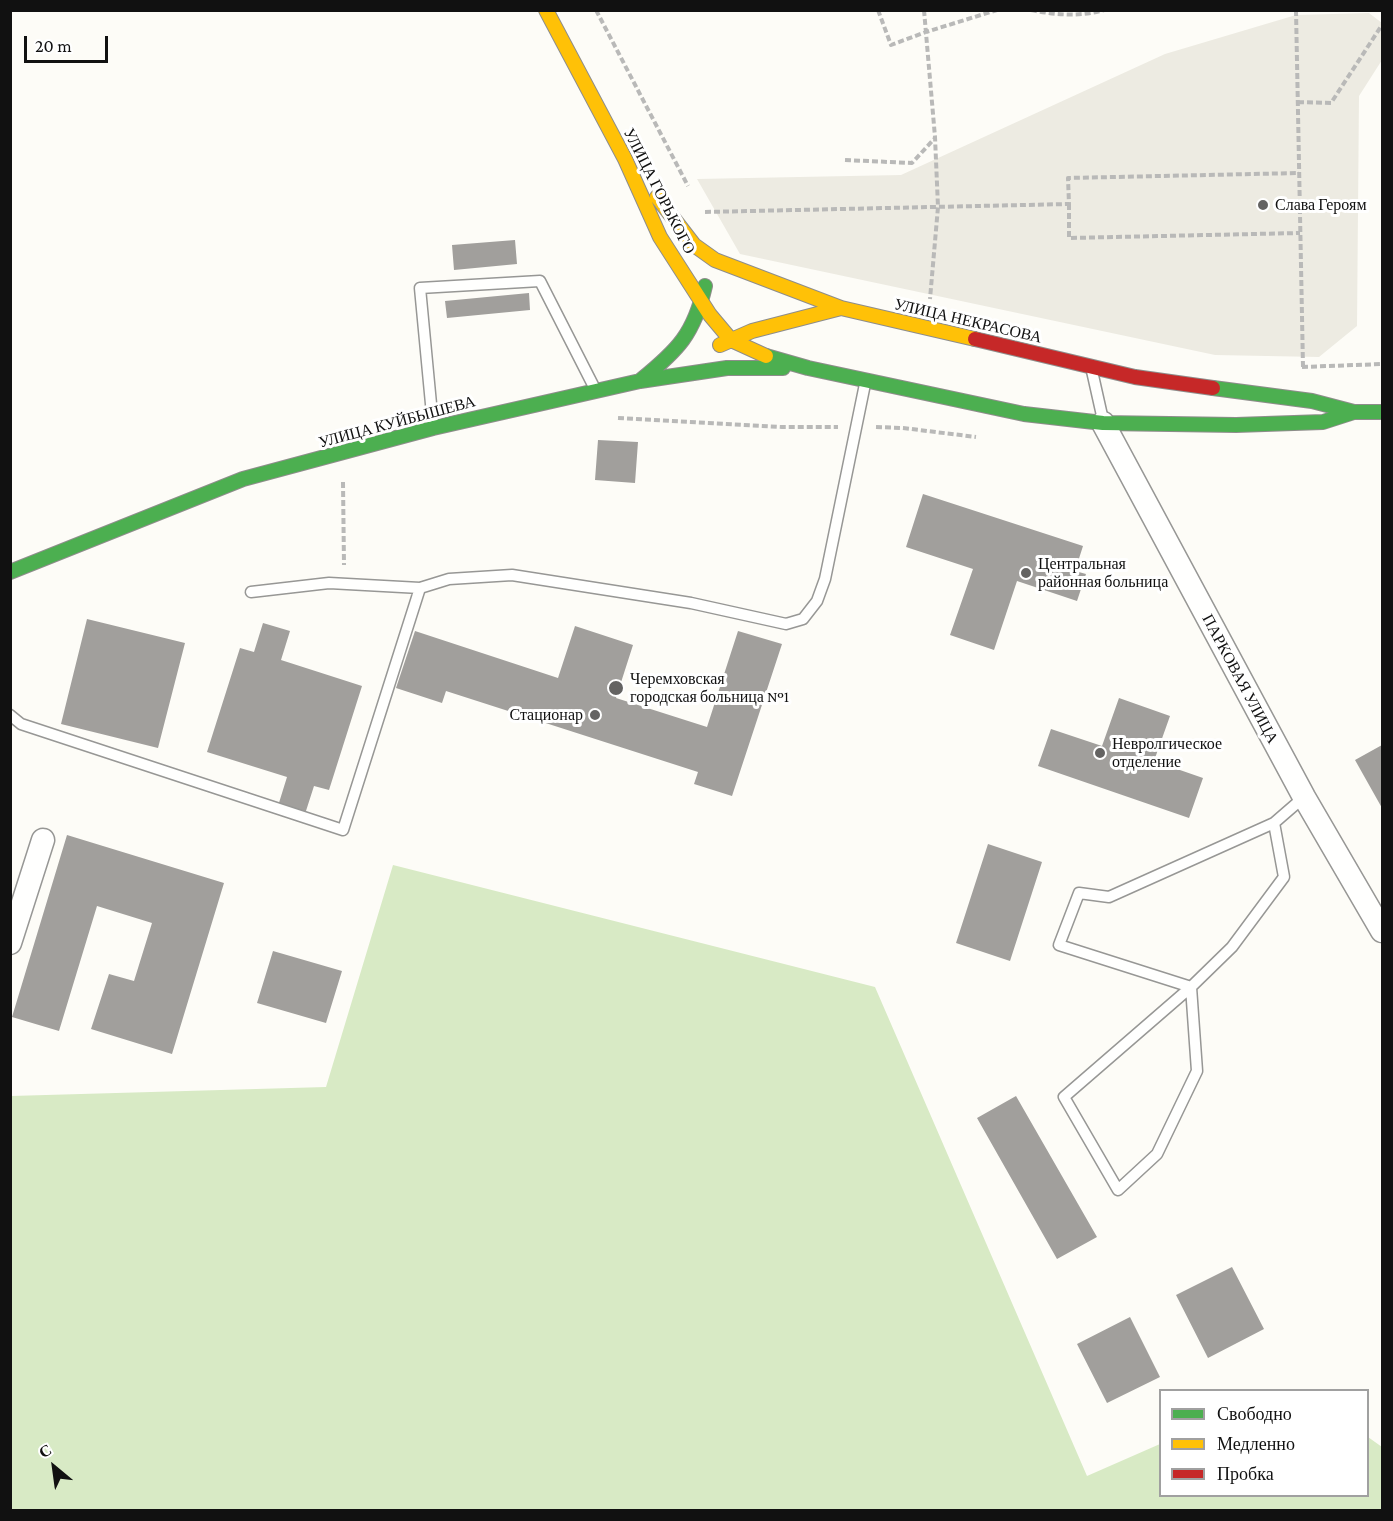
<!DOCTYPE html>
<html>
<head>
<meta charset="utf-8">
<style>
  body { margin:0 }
  #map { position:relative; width:1393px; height:1521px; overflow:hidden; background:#fdfcf7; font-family:"Crimson Pro",serif }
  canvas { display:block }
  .frame { position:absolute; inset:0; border:12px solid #111; pointer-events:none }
  .legend { position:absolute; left:1159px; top:1389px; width:210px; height:108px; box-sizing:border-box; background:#fff; border:2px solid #a0a0a0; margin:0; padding:8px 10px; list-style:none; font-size:18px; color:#111 }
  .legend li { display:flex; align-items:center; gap:12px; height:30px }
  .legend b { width:30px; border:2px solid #a0a0a0 }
  .north { position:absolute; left:24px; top:1437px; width:60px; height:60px; -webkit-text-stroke:4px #fff; paint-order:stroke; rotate:331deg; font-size:16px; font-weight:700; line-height:24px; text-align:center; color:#111 }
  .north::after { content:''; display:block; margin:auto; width:21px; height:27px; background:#111; clip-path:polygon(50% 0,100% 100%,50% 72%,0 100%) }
  .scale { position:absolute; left:24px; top:36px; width:84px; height:27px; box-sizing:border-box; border:3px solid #111; border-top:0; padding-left:8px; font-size:18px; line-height:21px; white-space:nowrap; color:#111; -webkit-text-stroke:4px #fff; paint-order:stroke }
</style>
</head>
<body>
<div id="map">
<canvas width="1393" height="1521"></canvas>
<div class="frame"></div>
<ul class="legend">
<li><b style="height:8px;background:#4caf50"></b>Свободно</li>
<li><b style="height:8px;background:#ffc107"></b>Медленно</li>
<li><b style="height:8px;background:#c62828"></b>Пробка</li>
</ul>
<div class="north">С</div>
<div class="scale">20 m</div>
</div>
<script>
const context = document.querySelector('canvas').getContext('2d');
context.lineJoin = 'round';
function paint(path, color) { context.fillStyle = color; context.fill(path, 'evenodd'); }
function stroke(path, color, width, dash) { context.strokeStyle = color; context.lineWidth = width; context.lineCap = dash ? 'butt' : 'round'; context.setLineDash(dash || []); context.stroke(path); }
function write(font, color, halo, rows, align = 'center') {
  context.font = font + ' "Crimson Pro",serif'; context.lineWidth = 6; context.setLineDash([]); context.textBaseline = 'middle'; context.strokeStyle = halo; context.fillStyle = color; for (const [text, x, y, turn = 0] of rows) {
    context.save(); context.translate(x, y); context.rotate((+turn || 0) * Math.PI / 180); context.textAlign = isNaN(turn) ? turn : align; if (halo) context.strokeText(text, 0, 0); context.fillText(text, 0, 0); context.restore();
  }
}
paint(new Path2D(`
  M 393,865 L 875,987 L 1087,1476 L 1160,1444 L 1160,1496 L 1368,1496 L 1368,1437 L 1382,1447 L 1382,1510 L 11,1510 L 11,1096 L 326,1087 Z`), '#d8eac5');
paint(new Path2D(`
  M 1369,13 L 1382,23 L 1382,60 L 1359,96 L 1357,326 L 1319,357 L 1215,355 L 740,254 L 697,179 L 901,175 L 1165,54 L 1296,15 Z`), '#edebe2');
paint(new Path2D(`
  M 515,240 L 517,264 L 454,270 L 452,245 Z
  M 529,293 L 530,310 L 447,318 L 445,301 Z
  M 598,440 L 638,442 L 635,483 L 595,480 Z
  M 923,494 L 1083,546 L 1075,571 L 1086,574 L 1077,601 L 1017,581 L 994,650 L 950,635 L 973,569 L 906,547 Z
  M 87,619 L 185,643 L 158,748 L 61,724 Z
  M 263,623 L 290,631 L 281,660 L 362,686 L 329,790 L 314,786 L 305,814 L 278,806 L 287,777 L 207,752 L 240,648 L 254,652 Z
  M 575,626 L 633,645 L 616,698 L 707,727 L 738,631 L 782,644 L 732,796 L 694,784 L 698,772 L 446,691 L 442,703 L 396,688 L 415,631 L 558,678 Z
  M 1119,698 L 1170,716 L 1154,761 L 1203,778 L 1189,818 L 1038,766 L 1051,729 L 1102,746 Z
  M 1382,745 L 1382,808 L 1355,760 Z
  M 67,835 L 224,883 L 172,1054 L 91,1029 L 109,974 L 134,981 L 152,923 L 97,906 L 59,1031 L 12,1017 Z
  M 988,844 L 1042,862 L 1010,961 L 956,943 Z
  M 273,951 L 342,971 L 326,1023 L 257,1003 Z
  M 1016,1096 L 1097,1237 L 1057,1259 L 977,1118 Z
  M 1232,1267 L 1264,1329 L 1208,1358 L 1176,1295 Z
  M 1130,1317 L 1160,1377 L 1107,1403 L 1077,1344 Z`), '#a19f9c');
const lane = new Path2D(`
  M 1092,371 L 1103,420
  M 433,425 L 420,288 L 540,281 L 594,387
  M 251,592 L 329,583 L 420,588
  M 10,715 L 21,724 L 343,830 L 420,588 L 449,579 L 512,575 L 691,603 L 786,624 L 803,619 L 817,601 L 825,579 L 865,384
  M 1274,823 L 1284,877 L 1232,947 L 1191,987 L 1064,1097 L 1118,1190 L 1157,1154 L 1197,1071 L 1191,987 L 1059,945 L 1079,893 L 1109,897 L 1274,823 L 1304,797`);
const street = new Path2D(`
  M 1103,423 L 1304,797 L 1382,931
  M 10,943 L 43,840`);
const fast = new Path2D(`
  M 766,356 L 808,368 L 1024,414 L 1103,423 L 1236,425 L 1323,422 L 1354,412
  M 641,380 C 678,350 694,334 705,286
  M 1213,388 L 1312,401 L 1354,412 L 1382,412
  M 10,572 L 243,479 L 433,428 L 640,381 L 727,368 L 783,368`);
const slow = new Path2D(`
  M 546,10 L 625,159 L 660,237 L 710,315 L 731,340 L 766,356
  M 657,197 L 694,245 L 715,260 L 841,308 L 975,339
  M 720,345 L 752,331 L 841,308`);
const jam = new Path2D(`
  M 975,339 L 1135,377 L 1213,388`);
stroke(lane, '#979795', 13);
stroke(street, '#979795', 25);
stroke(fast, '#8e8d8b', 16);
stroke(slow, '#8e8d8b', 16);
stroke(jam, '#8e8d8b', 16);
stroke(new Path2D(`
  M 596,10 L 688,186
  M 878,10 L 891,45 L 926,32 L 997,10
  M 924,10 L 935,137 L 938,207 L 930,299
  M 1031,10 C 1055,15 1080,17 1104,10
  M 1296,10 L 1303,367
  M 1298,102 L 1331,103 L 1382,25
  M 845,160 L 912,163 L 935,138
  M 1069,204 L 1069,238 L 1300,233
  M 705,212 L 1069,204 L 1068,178 L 1299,173
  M 1302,367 L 1382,364
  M 618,418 L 782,427 L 838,427
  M 876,427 L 903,428 L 976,437
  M 343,482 L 344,565`), '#b9b9b8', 4, [6, 3]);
stroke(lane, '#fffffe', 10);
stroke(street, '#fffffe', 22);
stroke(fast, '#4caf50', 14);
stroke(slow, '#ffc107', 14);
stroke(jam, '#c62828', 14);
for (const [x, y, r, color] of [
  [1263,205,6,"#646362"],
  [1026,573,6,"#646362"],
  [616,688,8,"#646362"],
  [595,715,6,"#646362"],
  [1100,753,6,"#646362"]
]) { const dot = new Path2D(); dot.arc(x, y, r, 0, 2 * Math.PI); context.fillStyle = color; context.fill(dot); stroke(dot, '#fff', 2); }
write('16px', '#111', '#fff', [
  ["УЛИЦА ГОРЬКОГО",659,191,63],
  ["УЛИЦА НЕКРАСОВА",968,321,13],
  ["УЛИЦА КУЙБЫШЕВА",397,422,-15],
  ["ПАРКОВАЯ УЛИЦА",1240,679,62]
]);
write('16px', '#111', '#fff', [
  ["Слава Героям",1275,205],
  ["Центральная",1038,564],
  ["районная больница",1038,582],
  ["Черемховская",630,679],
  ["городская больница №1",630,697],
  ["Стационар",583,715,"right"],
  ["Невролгическое",1112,744],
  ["отделение",1112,762]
], 'left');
</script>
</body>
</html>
